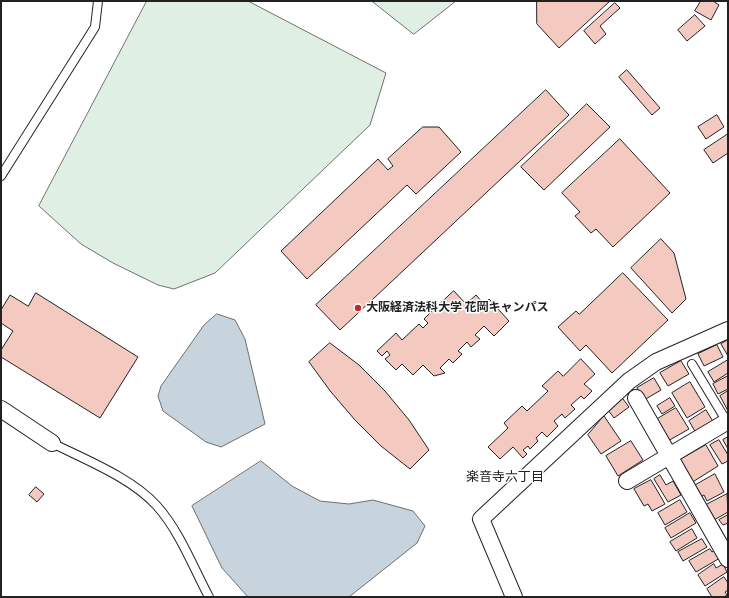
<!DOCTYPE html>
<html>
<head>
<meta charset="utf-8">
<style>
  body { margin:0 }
  #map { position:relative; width:729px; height:598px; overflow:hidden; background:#fff; font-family:"Fira Sans Condensed",sans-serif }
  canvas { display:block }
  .frame { position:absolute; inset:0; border:2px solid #222; pointer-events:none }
</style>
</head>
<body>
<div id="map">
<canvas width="729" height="598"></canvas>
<div class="frame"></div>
</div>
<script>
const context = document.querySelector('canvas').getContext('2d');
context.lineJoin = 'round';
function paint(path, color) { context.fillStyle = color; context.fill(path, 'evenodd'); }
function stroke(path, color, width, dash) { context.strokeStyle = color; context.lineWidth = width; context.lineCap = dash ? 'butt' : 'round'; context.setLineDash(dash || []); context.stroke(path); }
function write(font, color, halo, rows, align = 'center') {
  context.font = font + ' "Fira Sans Condensed","Noto Sans JP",sans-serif'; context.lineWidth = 3; context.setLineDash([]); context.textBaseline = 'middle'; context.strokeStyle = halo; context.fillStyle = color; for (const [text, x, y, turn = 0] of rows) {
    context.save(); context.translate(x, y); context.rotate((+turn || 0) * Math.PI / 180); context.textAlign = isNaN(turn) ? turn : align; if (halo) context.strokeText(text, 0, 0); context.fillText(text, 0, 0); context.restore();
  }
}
const green = new Path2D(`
  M 147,1 L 248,1 L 386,73 L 370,125 L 215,273 L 174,289 L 158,285 L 113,263 L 81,244 L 39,206 Z
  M 372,1 L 456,1 L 414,34 Z`);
paint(green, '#e0efe3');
stroke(green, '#6f6f6f', 1);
const water = new Path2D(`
  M 217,314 L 235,320 L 245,339 L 265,424 L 221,447 L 206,442 L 163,411 L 158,396 L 161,386 L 204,325 Z
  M 261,461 L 292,486 L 320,501 L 349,504 L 373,500 L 413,511 L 425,526 L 417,543 L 349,597 L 248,597 L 222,568 L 192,506 Z`);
paint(water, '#c7d3dd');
stroke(water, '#6f6f6f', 1);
const building = new Path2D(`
  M 537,1 L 610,1 L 559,48 L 537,24 Z
  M 701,1 L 713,1 L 719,5 L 711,20 L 695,11 Z
  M 615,3 L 620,8 L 600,26 L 606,34 L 595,44 L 584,31 Z
  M 695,15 L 705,26 L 687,41 L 678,30 Z
  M 627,70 L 660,108 L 652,115 L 619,77 Z
  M 546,90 L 569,115 L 340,330 L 316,305 Z
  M 587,104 L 610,127 L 544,190 L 521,167 Z
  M 717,115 L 724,127 L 706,139 L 698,127 Z
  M 423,127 L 439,127 L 461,152 L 416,194 L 407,185 L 307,279 L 281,251 L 378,159 L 388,170 L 393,166 L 388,159 Z
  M 728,134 L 728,153 L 713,163 L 704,150 Z
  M 620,139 L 670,193 L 613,247 L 596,229 L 591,233 L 575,216 L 580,212 L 562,193 Z
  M 661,239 L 674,253 L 686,299 L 672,313 L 631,268 Z
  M 623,273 L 668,320 L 612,373 L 586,345 L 580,351 L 558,327 L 576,311 L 579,314 Z
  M 454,291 L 466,304 L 476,295 L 484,304 L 489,299 L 509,321 L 494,336 L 484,326 L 475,335 L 480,339 L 471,347 L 467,342 L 458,351 L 462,354 L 453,363 L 449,359 L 440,368 L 445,373 L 434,376 L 423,365 L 413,375 L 402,364 L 396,370 L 385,359 L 390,355 L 387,351 L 382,356 L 377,351 L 396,333 L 402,340 L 419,324 L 423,328 L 428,323 L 424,319 L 435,308 L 438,311 L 444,305 L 441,303 Z
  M 36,293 L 138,357 L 100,418 L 1,357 L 1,350 L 13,331 L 1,323 L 1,310 L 10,295 L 28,306 Z
  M 728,340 L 728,356 L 721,344 Z
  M 330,343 L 359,365 L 385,391 L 409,420 L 429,450 L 410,469 L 381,446 L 355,420 L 331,392 L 309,362 Z
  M 717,345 L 723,357 L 704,366 L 698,354 Z
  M 581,359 L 595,374 L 584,384 L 592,391 L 584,399 L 581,396 L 571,405 L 575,409 L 565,418 L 562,414 L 554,421 L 558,426 L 547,437 L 542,432 L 536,438 L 538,441 L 530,449 L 528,446 L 523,450 L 527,454 L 523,458 L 513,447 L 500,459 L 488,447 L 508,428 L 504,423 L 522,406 L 527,411 L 548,391 L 542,386 L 558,371 L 563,376 Z
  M 728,360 L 728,373 L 714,382 L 708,372 Z
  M 681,361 L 689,374 L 668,386 L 660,373 Z
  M 728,376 L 728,389 L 718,394 L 713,384 Z
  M 654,378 L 661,390 L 644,400 L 637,388 Z
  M 690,382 L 705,407 L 687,418 L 672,393 Z
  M 728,391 L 728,411 L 720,396 Z
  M 670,398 L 675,406 L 662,414 L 657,406 Z
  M 623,399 L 629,407 L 614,418 L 608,410 Z
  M 676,408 L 689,429 L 666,442 L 654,421 Z
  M 706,410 L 714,423 L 696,433 L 689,421 Z
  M 604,416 L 621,441 L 601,454 L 588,435 Z
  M 728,437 L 728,449 L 723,440 Z
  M 719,440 L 728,455 L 728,461 L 722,464 L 710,445 Z
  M 631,441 L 643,460 L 618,476 L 606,456 Z
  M 706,445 L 718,466 L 691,483 L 678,461 Z
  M 715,474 L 724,492 L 707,501 L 704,495 L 700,497 L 694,486 Z
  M 660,475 L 666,485 L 673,481 L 681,495 L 668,502 L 654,479 Z
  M 651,480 L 665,504 L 652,511 L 648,504 L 644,506 L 634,489 Z
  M 36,487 L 44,494 L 37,502 L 29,495 Z
  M 727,494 L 728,512 L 714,520 L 706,505 Z
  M 680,500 L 687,512 L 665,525 L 658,513 Z
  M 690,513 L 696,523 L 671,538 L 665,528 Z
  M 728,515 L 728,523 L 723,525 L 719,520 Z
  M 692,529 L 697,538 L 676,551 L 670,542 Z
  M 702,539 L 707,547 L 683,561 L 678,552 Z
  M 710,549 L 712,552 L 715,550 L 720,558 L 696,572 L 689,561 Z
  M 714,564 L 716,568 L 723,564 L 727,572 L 705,586 L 698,575 Z
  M 724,577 L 728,583 L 728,590 L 725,592 L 727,595 L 724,597 L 712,597 L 707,589 Z`);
paint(building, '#f3c9c0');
stroke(building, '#222', 1);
const lane = new Path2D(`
  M 1,176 L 95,27 L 98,1
  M 692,364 L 727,422
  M 52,443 C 86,460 132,478 157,506 C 180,532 193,567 209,597`);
const street = new Path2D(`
  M 636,398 L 728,559
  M 1,409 L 52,443
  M 627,481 L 728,421
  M 514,597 L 481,519 L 629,381 L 656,362 L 728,330`);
stroke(lane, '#222', 10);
stroke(street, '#222', 18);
stroke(lane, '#fff', 8);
stroke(street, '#fff', 16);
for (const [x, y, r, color] of [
  [358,308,4,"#c62828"]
]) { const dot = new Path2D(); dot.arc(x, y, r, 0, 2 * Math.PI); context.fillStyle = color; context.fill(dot); stroke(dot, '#fff', 1.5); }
write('bold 12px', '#222', '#fff', [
  ["大阪経済法科大学 花岡キャンパス",366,308]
], 'left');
write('13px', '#222', '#fff', [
  ["楽音寺六丁目",505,477]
]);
</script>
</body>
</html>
